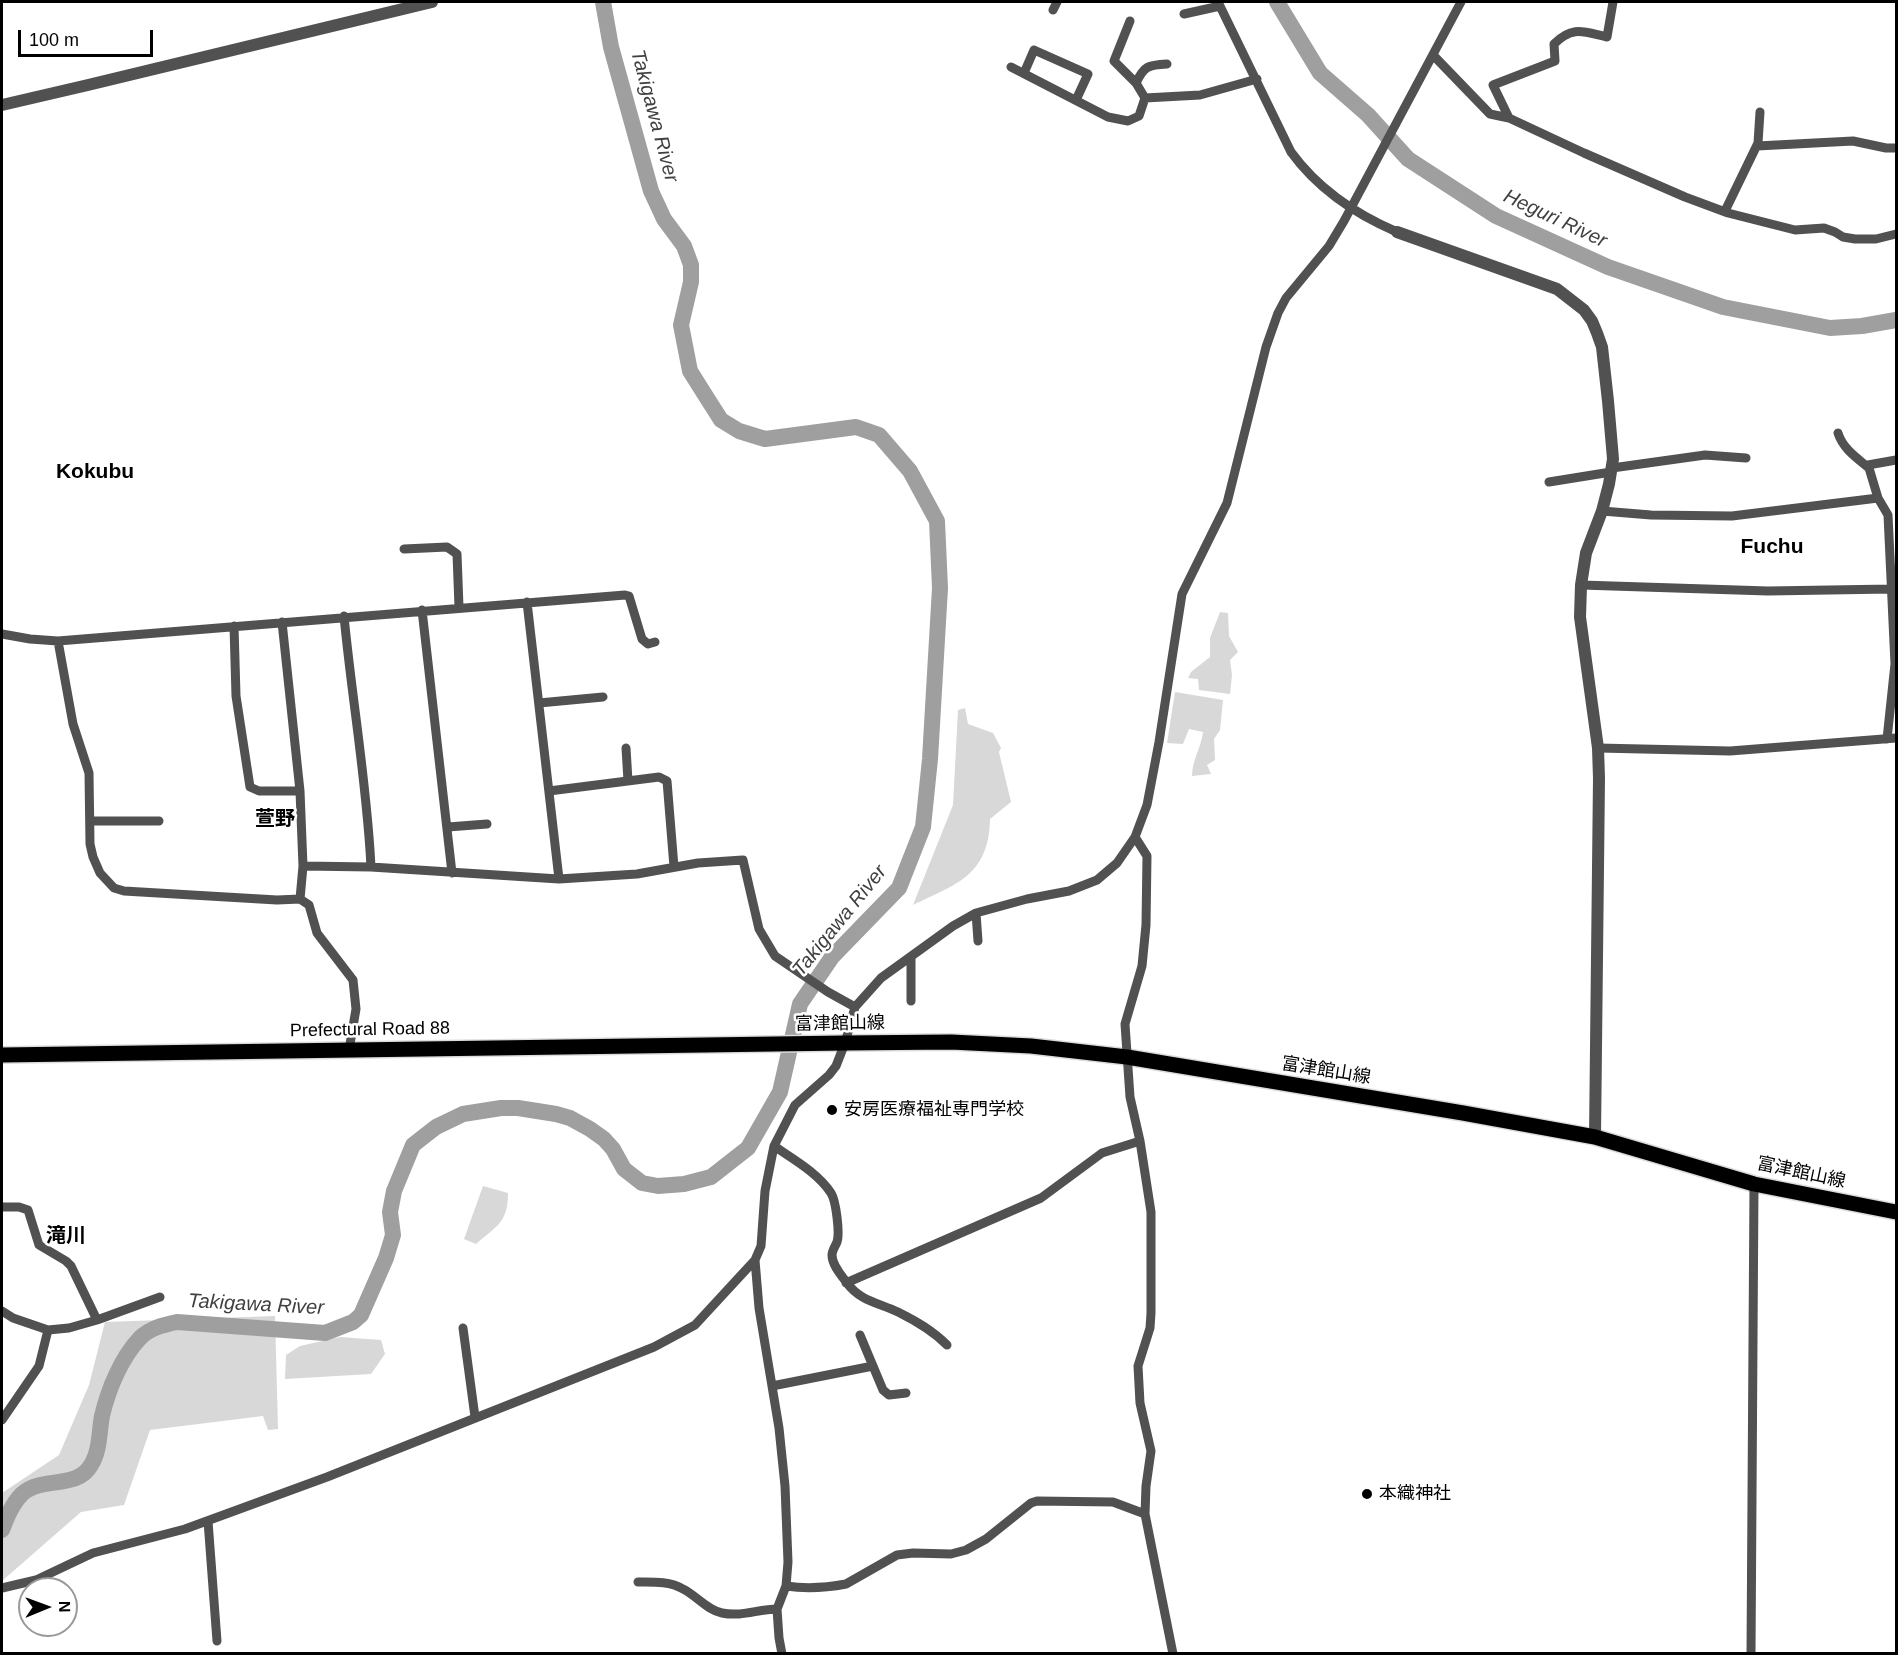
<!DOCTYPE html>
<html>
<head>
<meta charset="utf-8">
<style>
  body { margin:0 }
  #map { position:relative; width:1898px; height:1655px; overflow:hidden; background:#fff; font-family:Helvetica,sans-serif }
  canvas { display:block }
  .frame { position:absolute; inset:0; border:3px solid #000; pointer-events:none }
  .north { position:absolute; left:18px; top:1577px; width:60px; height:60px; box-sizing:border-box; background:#fff; border:2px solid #999; border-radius:50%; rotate:89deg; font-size:16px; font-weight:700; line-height:24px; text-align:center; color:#000 }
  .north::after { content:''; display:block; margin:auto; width:21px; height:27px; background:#000; clip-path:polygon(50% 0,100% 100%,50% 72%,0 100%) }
  .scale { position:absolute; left:18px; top:30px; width:135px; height:27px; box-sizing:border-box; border:3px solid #000; border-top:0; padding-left:8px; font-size:18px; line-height:21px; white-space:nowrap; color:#000; -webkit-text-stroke:4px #fff; paint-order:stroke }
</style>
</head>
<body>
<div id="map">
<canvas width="1898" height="1655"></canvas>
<div class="frame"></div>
<div class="north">N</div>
<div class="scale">100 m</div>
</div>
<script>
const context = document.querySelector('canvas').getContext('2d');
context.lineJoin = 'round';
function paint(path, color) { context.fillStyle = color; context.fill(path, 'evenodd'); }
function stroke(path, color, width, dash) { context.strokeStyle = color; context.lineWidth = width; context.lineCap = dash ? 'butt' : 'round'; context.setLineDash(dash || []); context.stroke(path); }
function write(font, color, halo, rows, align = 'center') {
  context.font = font + ' Helvetica,"Noto Sans JP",sans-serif'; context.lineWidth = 5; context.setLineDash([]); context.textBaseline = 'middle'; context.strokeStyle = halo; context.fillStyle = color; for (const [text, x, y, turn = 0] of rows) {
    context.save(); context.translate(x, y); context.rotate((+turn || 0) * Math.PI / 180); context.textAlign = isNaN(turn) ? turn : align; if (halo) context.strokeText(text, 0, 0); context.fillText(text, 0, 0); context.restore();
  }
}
paint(new Path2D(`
  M 1220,612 L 1228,613 L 1229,636 L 1238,652 L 1230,660 L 1232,675 L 1230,694 L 1199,690 L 1198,679 L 1188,678 L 1191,672 L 1210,657 L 1210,638 Z
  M 1175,692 L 1223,700 L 1220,730 L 1214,739 L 1215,760 L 1207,765 L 1211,774 L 1192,776 C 1192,760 1201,748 1203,732 L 1189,729 L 1183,744 L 1167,743 Z
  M 965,708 L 968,724 L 993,733 L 1001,748 L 999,752 L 1011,802 L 990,819 C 989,875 957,884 913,905 L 953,805 L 958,710 Z
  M 483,1186 L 508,1193 C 508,1222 497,1226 476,1244 L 464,1239 Z
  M 275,1316 L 278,1429 L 268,1430 L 263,1416 L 150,1430 L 124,1505 L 81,1512 L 2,1581 L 2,1493 L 59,1455 L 89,1385 L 105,1322 Z
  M 340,1337 L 381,1340 L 385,1354 L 371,1374 L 285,1379 L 286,1355 L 300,1346 Z`), '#d8d8d8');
stroke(new Path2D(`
  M 1277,2 L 1320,73 L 1368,115 L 1408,159 L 1496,216 L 1608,267 L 1723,307 L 1830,328 L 1862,326 L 1896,320
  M 2,1530 C 7,1517 12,1504 22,1494 C 41,1476 77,1490 91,1465 C 100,1451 99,1432 102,1416 C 108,1390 121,1358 140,1338 C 150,1328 163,1325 177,1322 L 325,1333 L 353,1322 L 361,1315 L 386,1258 L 393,1235 L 390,1212 L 394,1191 L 413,1145 L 436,1127 L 463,1114 L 501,1108 L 518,1108 L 556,1114 L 570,1118 L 590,1129 L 604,1139 L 613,1149 L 624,1169 L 642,1183 L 658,1186 L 684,1184 L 711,1177 L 748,1148 L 780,1092 L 800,1004 L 832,957 L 899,888 L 923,827 L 930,759 L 940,588 L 937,521 L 910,471 L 879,435 L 856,427 L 765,439 L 739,431 L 721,420 L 707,398 L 690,371 L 681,325 L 691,282 L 691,265 L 684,246 L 664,219 L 651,191 L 611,47 L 603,2`), '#9f9f9f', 16);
const primary = new Path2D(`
  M 2,1055 L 845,1043 L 951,1042 L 1031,1046 L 1127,1057 L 1463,1113 L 1595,1137 L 1754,1184 L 1896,1212`);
stroke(primary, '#dbdbdb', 18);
stroke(new Path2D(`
  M 1218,2 L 1291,152 C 1318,189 1355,214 1397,232
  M 1053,10 L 1057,2
  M 1184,14 L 1220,6
  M 1130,21 L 1114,61 L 1136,83 L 1145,98
  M 1433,55 L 1490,114 L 1509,118 L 1584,153 L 1685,197 L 1728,213 L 1795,230 L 1824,228 L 1835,232 L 1843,237 L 1855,239 L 1876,239 L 1896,234
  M 1011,67 L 1108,117 L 1128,121 L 1139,116 L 1145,98 L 1200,95 L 1257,79
  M 1024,73 L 1034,50 L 1088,74 L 1076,100
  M 1136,83 C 1144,66 1148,65 1167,64
  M 1509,118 L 1493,85 L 1555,61 L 1554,44 C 1573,25 1584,32 1607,37 L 1613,2
  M 1757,146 L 1853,141 L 1886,148 L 1896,148
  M 1725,211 L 1758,143 L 1760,112
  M 1838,433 C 1843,449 1857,458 1869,468 L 1878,498 L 1888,515 L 1895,664 L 1887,739
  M 1868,465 L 1896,460
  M 1612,468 L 1705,455 L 1746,458
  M 1549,482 L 1611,472
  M 1602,511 L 1651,515 L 1732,516 L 1878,498
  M 404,549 L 447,547 L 457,554 L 459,607
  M 1581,585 L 1768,591 L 1891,589
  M 527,602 L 559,879
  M 422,610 L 452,873
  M 344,616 C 352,700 367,783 371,867
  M 234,626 L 236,696 L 250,787 L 259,791 L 300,791
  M 2,634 L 30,639 L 58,641 L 625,595 L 629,596 L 642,639 L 648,644 L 655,642
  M 58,641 L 73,724 L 89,773 L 90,844 L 93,857 L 100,873 L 114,888 L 124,891 L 277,900 L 300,899 L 303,866 L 300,791 L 282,622
  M 539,703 L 603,697
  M 626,748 L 628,781
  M 1598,748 L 1730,751 L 1896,738
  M 549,791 L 659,777 L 667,781 L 674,867
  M 90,821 L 159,821
  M 448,827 L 487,824
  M 1135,837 L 1147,856 L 1146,925 L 1142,966 L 1125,1024 L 1130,1097 L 1140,1141 L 1151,1212 L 1151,1313 L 1150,1328 L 1138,1366 L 1140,1403 L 1151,1451 L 1146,1486 L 1145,1514 L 1173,1654
  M 303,866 L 371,867 L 559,879 L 637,874 L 698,863 L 743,860 L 759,929 L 775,956 L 828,992 L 855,1007
  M 300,899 L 309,905 L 317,933 L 353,980 L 356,1009 L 349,1050
  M 976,913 L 978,941
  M 911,957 L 911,1001
  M 774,1146 C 793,1159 818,1173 831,1193 C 836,1201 840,1233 837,1242 C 835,1247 832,1250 832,1255 C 832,1265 841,1275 847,1283 C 860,1301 879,1303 898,1312 C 916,1321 932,1330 947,1345
  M 2,1207 L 19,1207 L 28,1210 L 39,1245 L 66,1261 L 71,1266 L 97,1320
  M 755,1260 L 759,1308 L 779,1428 L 785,1486 L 788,1562 L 786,1586 L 777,1609 L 779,1638 L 782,1654
  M 846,1283 L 1041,1198 L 1102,1153 L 1140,1141
  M 2,1311 L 13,1318 L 48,1330 L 69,1328 L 97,1320 L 160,1297
  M 463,1328 L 475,1417
  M 860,1335 L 883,1390 L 889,1395 L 906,1393
  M 772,1386 L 873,1366
  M 2,1420 L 39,1366 L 48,1330
  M 208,1521 L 217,1641
  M 638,1582 C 652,1582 670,1581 683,1589 C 697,1596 707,1610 722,1613 C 742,1617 758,1609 777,1609
  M 786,1586 C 806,1589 825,1588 846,1584 L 897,1555 L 913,1553 L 951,1554 L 966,1550 L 986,1539 L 1031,1503 L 1037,1501 L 1113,1502 L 1145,1514
  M 2,1588 L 36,1580 L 93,1553 L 185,1529 L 327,1477 L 654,1347 L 695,1325 L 755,1260 L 761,1246 L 765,1191 L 774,1146 L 795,1105 L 829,1075 L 836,1066 L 845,1043 L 855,1007 L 881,978 L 953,926 L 976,913 L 1027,899 L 1069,891 L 1097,880 L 1117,863 L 1135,837 L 1147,805 L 1159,742 L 1182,594 L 1227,503 L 1266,347 L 1278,313 L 1286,298 L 1329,246 L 1344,221 L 1461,2
  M 1751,1654 L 1754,1184`), '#515151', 9);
stroke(new Path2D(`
  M 2,105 L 88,85 L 432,2
  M 1397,232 L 1557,289 L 1584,310 L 1592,321 L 1597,333 L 1602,347 L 1608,401 L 1613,459 L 1609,484 L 1602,511 L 1586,553 L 1581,585 L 1580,617 L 1598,748 L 1599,778 L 1595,1137`), '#515151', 12);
stroke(primary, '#000', 15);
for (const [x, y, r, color] of [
  [832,1110,6,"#000"],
  [1367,1494,6,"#000"]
]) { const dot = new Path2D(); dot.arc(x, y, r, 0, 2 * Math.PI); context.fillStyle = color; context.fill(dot); stroke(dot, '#fff', 2); }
write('18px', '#000', '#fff', [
  ["富津館山線",840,1024,-1],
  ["Prefectural Road 88",370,1030,-1],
  ["富津館山線",1326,1071,9],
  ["富津館山線",1801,1173,12]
]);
write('18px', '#000', '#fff', [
  ["安房医療福祉専門学校",844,1110],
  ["本織神社",1379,1494]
], 'left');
write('italic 20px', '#404040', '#fff', [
  ["Takigawa River",654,116,75],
  ["Heguri River",1555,219,25],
  ["Takigawa River",840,921,-51],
  ["Takigawa River",256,1305,3]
]);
write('bold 20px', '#000', '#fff', [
  ["萱野",275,819],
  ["滝川",66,1236]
]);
write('bold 21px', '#000', '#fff', [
  ["Kokubu",95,472],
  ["Fuchu",1772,547]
]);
</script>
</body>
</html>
